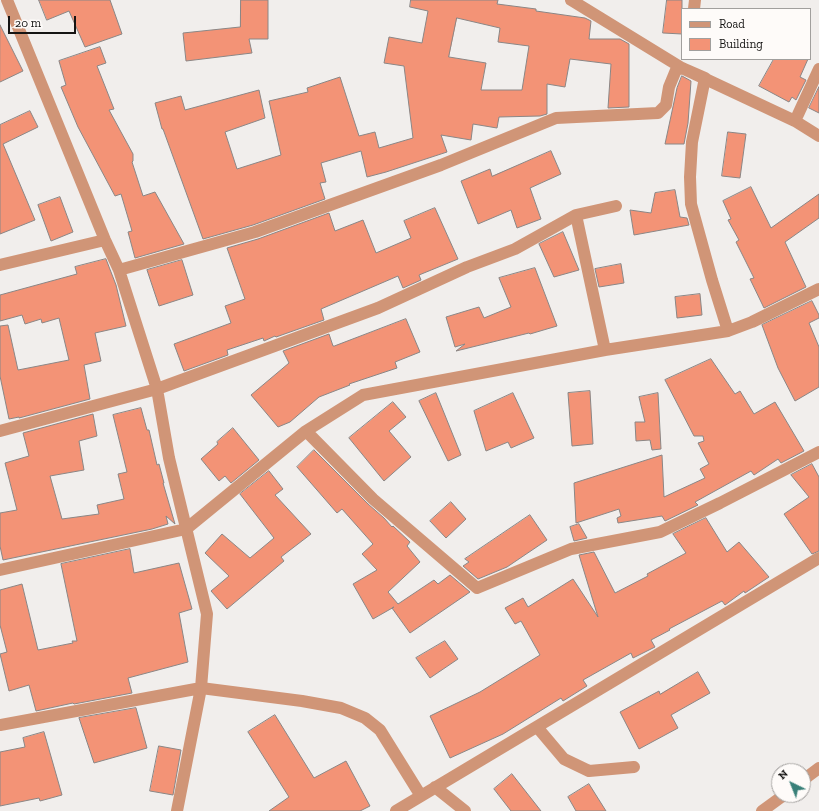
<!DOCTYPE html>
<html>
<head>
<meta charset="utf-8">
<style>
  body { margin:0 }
  #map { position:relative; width:819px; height:811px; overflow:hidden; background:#f1eeec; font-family:"Zilla Slab",serif }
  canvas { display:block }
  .legend { position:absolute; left:681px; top:8px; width:130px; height:52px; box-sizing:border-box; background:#fefbf9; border:1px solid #a19f9d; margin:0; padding:5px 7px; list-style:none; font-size:12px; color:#151413 }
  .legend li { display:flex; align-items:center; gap:8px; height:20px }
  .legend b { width:20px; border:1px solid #a19f9d }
  .north { position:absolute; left:771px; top:763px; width:40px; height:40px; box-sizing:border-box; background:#fefbf9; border:1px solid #a19f9d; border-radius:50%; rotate:317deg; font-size:11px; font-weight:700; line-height:16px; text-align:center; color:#151413 }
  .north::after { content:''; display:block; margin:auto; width:14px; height:18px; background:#398079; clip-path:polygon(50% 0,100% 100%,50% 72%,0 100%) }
  .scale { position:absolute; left:8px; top:16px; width:68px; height:18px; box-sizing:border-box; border:2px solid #151413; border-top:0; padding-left:5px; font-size:12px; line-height:14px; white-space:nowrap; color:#151413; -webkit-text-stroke:3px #fefbf9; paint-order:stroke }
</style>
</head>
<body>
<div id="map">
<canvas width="819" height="811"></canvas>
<ul class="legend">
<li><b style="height:5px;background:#d09577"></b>Road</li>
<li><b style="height:11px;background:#f39376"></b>Building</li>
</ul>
<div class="north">N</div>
<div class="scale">20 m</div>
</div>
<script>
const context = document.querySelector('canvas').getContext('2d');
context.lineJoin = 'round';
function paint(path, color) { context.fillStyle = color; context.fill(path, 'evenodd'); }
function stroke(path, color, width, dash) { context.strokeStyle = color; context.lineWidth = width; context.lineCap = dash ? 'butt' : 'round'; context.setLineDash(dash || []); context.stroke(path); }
const building = new Path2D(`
  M 39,0 L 110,0 L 122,34 L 85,47 L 69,11 L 47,20 Z
  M 241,0 L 268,0 L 268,39 L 249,39 L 252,53 L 186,61 L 183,33 L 240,27 Z
  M 411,0 L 498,0 L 497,4 L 536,9 L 536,11 L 585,18 L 591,21 L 589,39 L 620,39 L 629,44 L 629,107 L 608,108 L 611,64 L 570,59 L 565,87 L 547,84 L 547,114 L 540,116 L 499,117 L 497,128 L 473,124 L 471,140 L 441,135 L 447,152 L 386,172 L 367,177 L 361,151 L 321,163 L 326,182 L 320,183 L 325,199 L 253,225 L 203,239 L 163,129 L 162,129 L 155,103 L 181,96 L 185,110 L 259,90 L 265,118 L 225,132 L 237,169 L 281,155 L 269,101 L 308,92 L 307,88 L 340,77 L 359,136 L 375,132 L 379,148 L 413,138 L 404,66 L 384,63 L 389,37 L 422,43 L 428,11 L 410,7 ZM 457,18 L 500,28 L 498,42 L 529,46 L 522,90 L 481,90 L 486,63 L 449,57 Z
  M 667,0 L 682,0 L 682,34 L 663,33 Z
  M 0,25 L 23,71 L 0,82 Z
  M 100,47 L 106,63 L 97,66 L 114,109 L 109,110 L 133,154 L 133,161 L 132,162 L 143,196 L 155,192 L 184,244 L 135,258 L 128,232 L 132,231 L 121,194 L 115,196 L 78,127 L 61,87 L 66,85 L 59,61 Z
  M 774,59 L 808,59 L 800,77 L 806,80 L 796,100 L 792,97 L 789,102 L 759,86 Z
  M 682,76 L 691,81 L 688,123 L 684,144 L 665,144 L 677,88 Z
  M 819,87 L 819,113 L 809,108 Z
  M 30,111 L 38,127 L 3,144 L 35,220 L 0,234 L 0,125 Z
  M 728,132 L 746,134 L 740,178 L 722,176 Z
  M 551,151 L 561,174 L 530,188 L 541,219 L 517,228 L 511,210 L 478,224 L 461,181 L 490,169 L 492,176 Z
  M 751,187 L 771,228 L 819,194 L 819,218 L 785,242 L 806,287 L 764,308 L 750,279 L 754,278 L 736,242 L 739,240 L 728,220 L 731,219 L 723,201 Z
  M 675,190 L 680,217 L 687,218 L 689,225 L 634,235 L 630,210 L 651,213 L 655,193 Z
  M 60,197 L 73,232 L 51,241 L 38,205 Z
  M 435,208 L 458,259 L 419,275 L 421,280 L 403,288 L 398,276 L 321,309 L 324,320 L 276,337 L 275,336 L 264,341 L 263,338 L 227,350 L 228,355 L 184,371 L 174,344 L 231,323 L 225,306 L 245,299 L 227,248 L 258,239 L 329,213 L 335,231 L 363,220 L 376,253 L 411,238 L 404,221 Z
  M 563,232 L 579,270 L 554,277 L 539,244 Z
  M 106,259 L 116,285 L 126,326 L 95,333 L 101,361 L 84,365 L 90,399 L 19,418 L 19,417 L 9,419 L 0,376 L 0,326 L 8,325 L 18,370 L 69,360 L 59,318 L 42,323 L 41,319 L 25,324 L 22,315 L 0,321 L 0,295 L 77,274 L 75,267 Z
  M 182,260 L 193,295 L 159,306 L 147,270 Z
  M 621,264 L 624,283 L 599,287 L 595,269 Z
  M 535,268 L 557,326 L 530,334 L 529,333 L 456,351 L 465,344 L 455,347 L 446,317 L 479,307 L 484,318 L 511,307 L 499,278 Z
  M 700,294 L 702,315 L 677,318 L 675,297 Z
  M 812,301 L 819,315 L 819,318 L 809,323 L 819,347 L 819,387 L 795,401 L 778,368 L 762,325 Z
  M 406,319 L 420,352 L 395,362 L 397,368 L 349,384 L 350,385 L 319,397 L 290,422 L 278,427 L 251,395 L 289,363 L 283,351 L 329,334 L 333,346 L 334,346 Z
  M 711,359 L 735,394 L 740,391 L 754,414 L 775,402 L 804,451 L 781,463 L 778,459 L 754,475 L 751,471 L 695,502 L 698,505 L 665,521 L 662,516 L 618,523 L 617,518 L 621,516 L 619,509 L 576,523 L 574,483 L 662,455 L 664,497 L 705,478 L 700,469 L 709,464 L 698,443 L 704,441 L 703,436 L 694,436 L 665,380 Z
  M 590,391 L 593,444 L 572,446 L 568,393 Z
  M 436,393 L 461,455 L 448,461 L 419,401 Z
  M 513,393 L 534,438 L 511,448 L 508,442 L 486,451 L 474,411 Z
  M 658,393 L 661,449 L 652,450 L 650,440 L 636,441 L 635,422 L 645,422 L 639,397 Z
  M 393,402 L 406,417 L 389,431 L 411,457 L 384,481 L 349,438 Z
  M 141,408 L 147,430 L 149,430 L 157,465 L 159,464 L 164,483 L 163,483 L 175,524 L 166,516 L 168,524 L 152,529 L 3,560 L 0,546 L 0,513 L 17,510 L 5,463 L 29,456 L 23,433 L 93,414 L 97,436 L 79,441 L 84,470 L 50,476 L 62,519 L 99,514 L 97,505 L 124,499 L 118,474 L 127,472 L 113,415 Z
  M 233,428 L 259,460 L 231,483 L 225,476 L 219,481 L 201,459 L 218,444 L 217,442 Z
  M 314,450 L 368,504 L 384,518 L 392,527 L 393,526 L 410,542 L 407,546 L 420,562 L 388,592 L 398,604 L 434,580 L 438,584 L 450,575 L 470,592 L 410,633 L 392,608 L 394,607 L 373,619 L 353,584 L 377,570 L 362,554 L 373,544 L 342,509 L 337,513 L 297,467 Z
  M 812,464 L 819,477 L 819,551 L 812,554 L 784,514 L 809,497 L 791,475 Z
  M 269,471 L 283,489 L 275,495 L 311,534 L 281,557 L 284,561 L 227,609 L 211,591 L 229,576 L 205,553 L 222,534 L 250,558 L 274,538 L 240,494 Z
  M 451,502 L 466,519 L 446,538 L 430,521 Z
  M 530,515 L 547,540 L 507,567 L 478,579 L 463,566 L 469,562 L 465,559 Z
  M 706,518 L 727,552 L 739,542 L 769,577 L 745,593 L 744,591 L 725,605 L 722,601 L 669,629 L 670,630 L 651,640 L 655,647 L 633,658 L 631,653 L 583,680 L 587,686 L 563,701 L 561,698 L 503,734 L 450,758 L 430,716 L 480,692 L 540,655 L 521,621 L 515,624 L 505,608 L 523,598 L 528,607 L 573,579 L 598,617 L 579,555 L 594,552 L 615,593 L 648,576 L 647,574 L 686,553 L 673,534 Z
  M 579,524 L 587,538 L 574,541 L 570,527 Z
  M 130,549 L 134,573 L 179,563 L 192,609 L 179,613 L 188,662 L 128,678 L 132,693 L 74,704 L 73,703 L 36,711 L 29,685 L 9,691 L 0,654 L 7,652 L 0,625 L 0,590 L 22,584 L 38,650 L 73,643 L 72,641 L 77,641 L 61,564 Z
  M 445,641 L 458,659 L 430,678 L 416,658 Z
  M 698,672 L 710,693 L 671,715 L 678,728 L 639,749 L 620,712 L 659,691 L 660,694 Z
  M 136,708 L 147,748 L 94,763 L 79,718 Z
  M 275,715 L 314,778 L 346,761 L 370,806 L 360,811 L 269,811 L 289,797 L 248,732 Z
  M 44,732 L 62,795 L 40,801 L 39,798 L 0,806 L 0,752 L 25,747 L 23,738 Z
  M 159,746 L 181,750 L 173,795 L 150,791 Z
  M 512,774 L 541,811 L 511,811 L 494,789 Z
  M 589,784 L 606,811 L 576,811 L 568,797 Z`);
paint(building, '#f39376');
stroke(building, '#8a8685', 1);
stroke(new Path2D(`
  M 7,0 L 105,240 L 119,270 L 157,389 L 169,458 L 207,614 L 201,688 L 177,811
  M 571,0 L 682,68 L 795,121 L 819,136
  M 694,9 L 695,0
  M 795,121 L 819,69
  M 576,215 L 605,350
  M 0,265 L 105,240
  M 119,270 L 255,232 L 441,165 L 556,118 L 658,113 L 666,105 L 669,87 L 676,70 L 682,68 L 705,78 L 692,142 L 690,177 L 691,204 L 712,280 L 728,331 L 752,322 L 819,289
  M 0,431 L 157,389 L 378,308 L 467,267 L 515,249 L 576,215 L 616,206
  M 306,431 L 373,499 L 477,588 L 571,549 L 660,532 L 720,503 L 819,452
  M 0,570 L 186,529 L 306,431 L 363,395 L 605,350 L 728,331
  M 0,725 L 201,688 L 302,701 L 341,708 L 365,718 L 380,730 L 421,796
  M 537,727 L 564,759 L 589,771 L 634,767
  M 803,780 L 819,768
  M 435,787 L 465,811
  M 396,811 L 819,558
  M 762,811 L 784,795`), '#d09577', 12);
</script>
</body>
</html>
